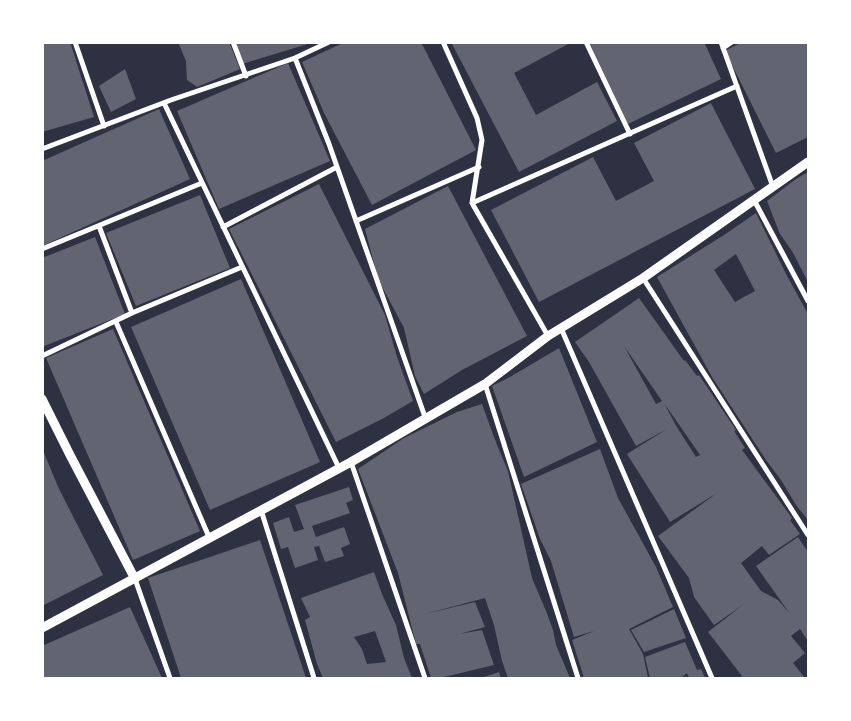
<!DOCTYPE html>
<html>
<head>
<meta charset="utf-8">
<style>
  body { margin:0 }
  #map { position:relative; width:851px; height:721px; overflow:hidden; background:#2d3142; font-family:Signika,sans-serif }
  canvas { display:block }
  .frame { position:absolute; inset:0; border:44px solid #fff; pointer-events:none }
</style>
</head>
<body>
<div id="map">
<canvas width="851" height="721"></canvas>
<div class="frame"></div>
</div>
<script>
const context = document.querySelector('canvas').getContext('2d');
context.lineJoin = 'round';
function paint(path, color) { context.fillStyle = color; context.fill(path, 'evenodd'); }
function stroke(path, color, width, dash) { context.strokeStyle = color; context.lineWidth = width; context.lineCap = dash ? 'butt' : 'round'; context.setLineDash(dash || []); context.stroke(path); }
paint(new Path2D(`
  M 42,42 L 70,42 L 94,117 L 42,132 Z
  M 178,42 L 229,42 L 240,69 L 197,87 L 187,80 L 186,61 Z
  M 236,42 L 310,42 L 311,43 L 242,64 Z
  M 345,42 L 421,42 L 476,150 L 372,205 L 324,113 L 302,62 Z
  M 451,42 L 572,42 L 514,73 L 536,115 L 597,82 L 617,121 L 519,172 Z
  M 589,42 L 704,42 L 721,79 L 628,124 Z
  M 742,42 L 808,42 L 808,137 L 776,153 L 725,51 Z
  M 288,63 L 330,161 L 219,209 L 177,111 Z
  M 125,69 L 136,99 L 111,112 L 99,86 Z
  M 711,103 L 755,189 L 539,302 L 491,210 L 593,157 L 616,201 L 654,181 L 634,143 Z
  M 159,109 L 190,179 L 42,246 L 42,161 Z
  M 808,172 L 808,282 L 792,251 L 780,234 L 767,201 L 796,179 Z
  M 319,184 L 385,315 L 397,357 L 413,401 L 382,419 L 336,442 L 229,229 Z
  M 448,186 L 527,336 L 462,370 L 424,394 L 415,376 L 404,328 L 378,279 L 365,229 Z
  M 200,195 L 230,268 L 136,306 L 106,233 Z
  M 756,213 L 786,274 L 808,314 L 808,520 L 796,505 L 781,480 L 766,460 L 712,377 L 657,277 L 724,235 ZM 736,254 L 755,291 L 735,302 L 714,270 Z
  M 95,237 L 125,314 L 42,347 L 42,258 Z
  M 241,279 L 320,462 L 210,510 L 131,327 Z
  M 639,298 L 684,361 L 685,360 L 697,376 L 699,375 L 736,430 L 734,431 L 745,448 L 742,450 L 792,518 L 790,520 L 800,534 L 769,555 L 762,546 L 741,563 L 761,591 L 778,600 L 790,614 L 756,566 L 798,537 L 808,552 L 808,641 L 800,629 L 791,636 L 805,653 L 793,663 L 804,677 L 801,678 L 739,678 L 742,676 L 708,632 L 744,604 L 714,625 L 694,597 L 689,578 L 658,536 L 717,493 L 670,522 L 627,454 L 667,429 L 636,446 L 589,362 L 575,342 ZM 624,346 L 662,401 L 656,404 ZM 664,403 L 700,455 L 696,457 L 675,424 Z
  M 113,329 L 200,531 L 133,560 L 46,358 Z
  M 559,348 L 597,442 L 524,477 L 492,386 L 510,377 Z
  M 482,404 L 497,445 L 508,471 L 532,578 L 546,611 L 553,630 L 556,645 L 570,678 L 508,678 L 502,661 L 494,625 L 485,598 L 425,614 L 475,602 L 485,627 L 459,634 L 482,630 L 494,665 L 440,678 L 431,678 L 420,644 L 416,644 L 398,573 L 358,469 L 404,438 L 457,412 Z
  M 42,448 L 59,489 L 103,575 L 42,606 Z
  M 600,449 L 618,498 L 656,567 L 673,607 L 629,629 L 643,654 L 648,678 L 584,678 L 572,640 L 594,631 L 574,637 L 551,561 L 540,539 L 521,484 Z
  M 349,487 L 353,500 L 346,503 L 350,513 L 312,526 L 316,537 L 344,527 L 350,544 L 341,548 L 344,556 L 325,562 L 319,546 L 314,547 L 318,560 L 295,568 L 288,547 L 281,549 L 273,523 L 289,517 L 294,532 L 304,529 L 295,505 Z
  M 260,540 L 306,678 L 181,678 L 148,578 Z
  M 374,572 L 382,594 L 396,625 L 404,658 L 412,678 L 323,678 L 317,664 L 305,620 L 310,617 L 301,598 ZM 375,631 L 386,662 L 367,664 L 362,649 L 354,637 Z
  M 130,607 L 162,678 L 42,678 L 42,646 Z
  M 674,609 L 686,638 L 644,652 L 631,630 Z
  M 685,642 L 697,670 L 701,669 L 705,678 L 689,678 L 687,673 L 681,678 L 650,678 L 645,657 Z
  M 499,672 L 501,678 L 481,678 Z`), '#626471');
stroke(new Path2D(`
  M 75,42 L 104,126
  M 233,42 L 246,76
  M 443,42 L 477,118 L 482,140 L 472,203 L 548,336
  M 586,42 L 630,134
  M 721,42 L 773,187
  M 723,48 L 732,42
  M 295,58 L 329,144 L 425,417
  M 164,103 L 339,468
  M 42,149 L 171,100 L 295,58 L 329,42
  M 754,200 L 808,301
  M 472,203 L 737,86
  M 356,221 L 479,167
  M 99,226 L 132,313
  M 223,227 L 337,167
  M 42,249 L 202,183
  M 643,278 L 808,535
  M 116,322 L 209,537
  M 561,328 L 712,678
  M 42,356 L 132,313 L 242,267
  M 485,384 L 578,678
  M 351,462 L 425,678
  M 261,510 L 314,678
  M 135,579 L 170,678`), '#fff', 5);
stroke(new Path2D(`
  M 42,399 L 70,455 L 135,579
  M 42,628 L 351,462 L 485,384 L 548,336 L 643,278 L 808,162`), '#fff', 9);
</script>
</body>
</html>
